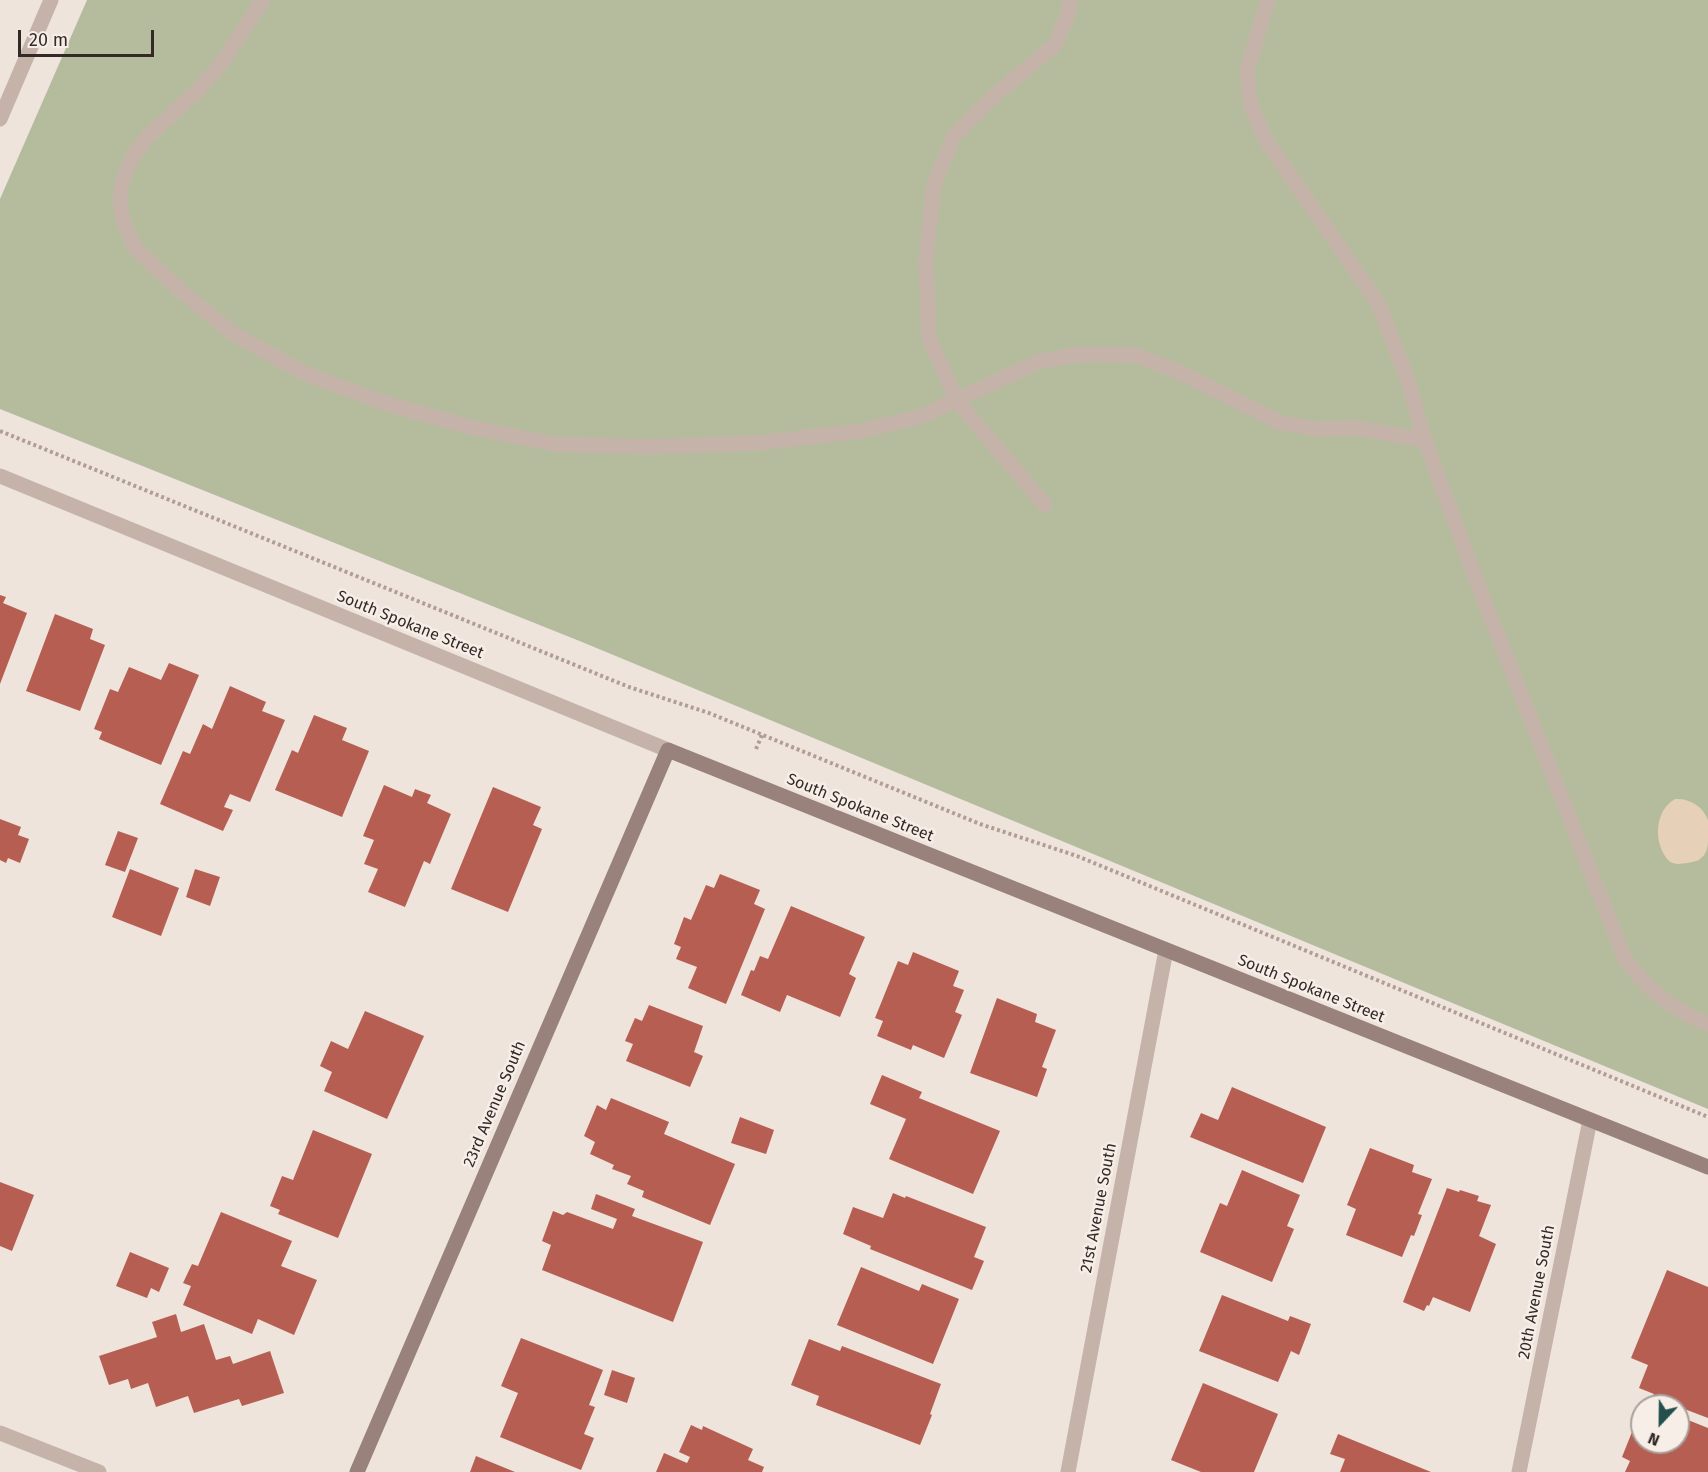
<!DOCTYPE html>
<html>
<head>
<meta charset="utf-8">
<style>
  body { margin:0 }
  #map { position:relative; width:1708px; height:1472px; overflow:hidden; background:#eee4dc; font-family:"Fira Sans",sans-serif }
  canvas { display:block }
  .north { position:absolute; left:1630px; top:1394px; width:60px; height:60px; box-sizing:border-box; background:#f7eee8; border:2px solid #a9a09b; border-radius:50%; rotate:202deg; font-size:16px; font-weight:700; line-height:24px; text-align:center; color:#332a28 }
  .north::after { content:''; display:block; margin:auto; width:21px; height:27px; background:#23504d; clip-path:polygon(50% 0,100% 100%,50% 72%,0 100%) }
  .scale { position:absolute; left:18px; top:30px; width:136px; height:27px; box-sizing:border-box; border:3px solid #332a28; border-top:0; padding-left:8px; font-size:18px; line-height:21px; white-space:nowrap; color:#332a28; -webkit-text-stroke:4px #f7eee8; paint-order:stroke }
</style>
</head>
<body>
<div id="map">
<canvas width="1708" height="1472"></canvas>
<div class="north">N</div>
<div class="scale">20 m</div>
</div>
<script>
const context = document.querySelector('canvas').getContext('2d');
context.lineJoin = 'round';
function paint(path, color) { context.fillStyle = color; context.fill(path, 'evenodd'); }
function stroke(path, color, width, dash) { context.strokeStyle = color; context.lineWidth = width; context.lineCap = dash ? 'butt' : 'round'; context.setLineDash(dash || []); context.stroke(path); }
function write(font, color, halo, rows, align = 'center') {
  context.font = font + ' "Fira Sans",sans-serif'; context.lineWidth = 5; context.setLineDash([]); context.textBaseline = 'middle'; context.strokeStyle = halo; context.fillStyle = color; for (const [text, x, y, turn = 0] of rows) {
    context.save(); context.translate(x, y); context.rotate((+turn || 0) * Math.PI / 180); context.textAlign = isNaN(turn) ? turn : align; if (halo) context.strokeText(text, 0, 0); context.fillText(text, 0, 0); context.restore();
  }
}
paint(new Path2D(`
  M 87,0 L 1708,0 L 1708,1109 L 582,642 L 0,409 L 0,199 Z`), '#b5bc9e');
paint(new Path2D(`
  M 1675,799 C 1689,798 1703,806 1708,820 C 1708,825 1708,833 1708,838 C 1708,847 1707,854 1700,859 C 1697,862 1691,862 1687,863 C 1681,864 1674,865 1669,861 C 1653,844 1654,811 1675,799 Z`), '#e6d0b7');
paint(new Path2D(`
  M 0,595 L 6,597 L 3,603 L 27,613 L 0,684 Z
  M 55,614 L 93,629 L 90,639 L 105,645 L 80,711 L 26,691 Z
  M 169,663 L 199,675 L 161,765 L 99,739 L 102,732 L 94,729 L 110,689 L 118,692 L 129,667 L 161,680 Z
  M 230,686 L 266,702 L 262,711 L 285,720 L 250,802 L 230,794 L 224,807 L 233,810 L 223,831 L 160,804 L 183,751 L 190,754 L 203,724 L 212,729 Z
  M 314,715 L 347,728 L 342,740 L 369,751 L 342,817 L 275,790 L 292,750 L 298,753 Z
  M 384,785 L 412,797 L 415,789 L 431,795 L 427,803 L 451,814 L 430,864 L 424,861 L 405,907 L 368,892 L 378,869 L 364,864 L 374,840 L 363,836 Z
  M 493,787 L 541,807 L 533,825 L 542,829 L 508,912 L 451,889 Z
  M 0,819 L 21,827 L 18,835 L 29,839 L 20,863 L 8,858 L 6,863 L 0,860 Z
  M 118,831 L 138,838 L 125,872 L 105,865 Z
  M 130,869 L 179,888 L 161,936 L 112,917 Z
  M 195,869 L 220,877 L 210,906 L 186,897 Z
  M 720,874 L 760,890 L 754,904 L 765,909 L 726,1004 L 688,988 L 697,967 L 676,959 L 681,947 L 674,944 L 684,917 L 691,920 L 706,885 L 714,888 Z
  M 791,906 L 865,937 L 849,974 L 856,978 L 840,1017 L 787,995 L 780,1012 L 741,995 L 751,970 L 754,971 L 760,956 L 768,959 Z
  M 913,952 L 959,971 L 953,986 L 964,990 L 955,1012 L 962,1015 L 944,1058 L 913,1045 L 911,1050 L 877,1036 L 883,1021 L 875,1018 L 898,961 L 908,965 Z
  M 997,998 L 1037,1014 L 1035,1022 L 1056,1030 L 1042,1067 L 1047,1069 L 1037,1097 L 970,1073 Z
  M 649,1005 L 703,1026 L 694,1052 L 703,1056 L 690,1087 L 626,1061 L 633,1044 L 625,1041 L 635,1018 L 642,1021 Z
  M 365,1011 L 424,1036 L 387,1119 L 324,1091 L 332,1072 L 320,1066 L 331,1041 L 348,1049 Z
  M 882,1075 L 922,1092 L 919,1098 L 1000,1131 L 973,1194 L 889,1159 L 906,1119 L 870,1104 Z
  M 1232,1087 L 1326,1127 L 1303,1183 L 1190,1137 L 1201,1113 L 1218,1120 Z
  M 611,1098 L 669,1122 L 664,1134 L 735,1164 L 710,1225 L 642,1197 L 644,1191 L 627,1184 L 631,1176 L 612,1169 L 614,1165 L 590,1154 L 595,1142 L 584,1136 L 597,1105 L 606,1110 Z
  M 740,1117 L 774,1130 L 766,1154 L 731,1143 Z
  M 313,1130 L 372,1154 L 338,1238 L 278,1214 L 280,1210 L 270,1206 L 282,1176 L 293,1180 Z
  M 1370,1148 L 1414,1165 L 1412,1172 L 1432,1179 L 1418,1214 L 1422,1215 L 1414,1236 L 1411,1235 L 1402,1257 L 1346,1235 L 1356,1209 L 1347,1205 Z
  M 1242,1170 L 1300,1195 L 1287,1226 L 1294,1229 L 1272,1282 L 1200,1252 L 1220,1203 L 1227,1206 Z
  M 0,1182 L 34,1195 L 12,1251 L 0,1246 Z
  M 1447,1188 L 1459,1192 L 1460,1190 L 1479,1196 L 1477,1201 L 1491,1205 L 1479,1236 L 1496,1244 L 1470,1312 L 1433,1297 L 1429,1306 L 1427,1305 L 1424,1311 L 1403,1302 Z
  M 893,1193 L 905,1198 L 906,1196 L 986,1227 L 974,1257 L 984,1261 L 972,1290 L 870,1249 L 871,1246 L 843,1234 L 853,1207 L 883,1218 Z
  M 596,1194 L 635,1209 L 632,1216 L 703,1242 L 673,1322 L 542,1270 L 551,1245 L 542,1241 L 553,1211 L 563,1215 L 567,1212 L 613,1229 L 617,1219 L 591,1209 Z
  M 221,1212 L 292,1241 L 281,1266 L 317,1280 L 294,1335 L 258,1319 L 252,1334 L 183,1305 L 191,1286 L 183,1283 L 192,1264 L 198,1266 Z
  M 130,1252 L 169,1268 L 159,1292 L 151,1288 L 147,1298 L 116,1286 Z
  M 861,1267 L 919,1291 L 922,1284 L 959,1299 L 933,1364 L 837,1325 Z
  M 1667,1270 L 1708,1287 L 1708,1418 L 1666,1402 L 1665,1406 L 1650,1403 L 1654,1394 L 1639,1388 L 1648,1365 L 1631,1358 Z
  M 1222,1295 L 1288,1321 L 1290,1316 L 1311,1324 L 1299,1355 L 1291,1351 L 1278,1382 L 1199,1351 Z
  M 176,1314 L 181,1332 L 204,1324 L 216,1360 L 230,1356 L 233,1364 L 270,1351 L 284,1393 L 242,1406 L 239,1399 L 194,1413 L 188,1396 L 156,1407 L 148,1383 L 131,1389 L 128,1379 L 109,1385 L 99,1356 L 157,1337 L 152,1322 Z
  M 521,1338 L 603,1370 L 589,1405 L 595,1407 L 584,1434 L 594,1438 L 581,1470 L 500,1437 L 518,1393 L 501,1386 Z
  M 809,1339 L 840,1351 L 842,1346 L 941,1384 L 930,1414 L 932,1415 L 920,1445 L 816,1405 L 819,1396 L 791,1385 Z
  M 612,1370 L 635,1378 L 627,1403 L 604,1395 Z
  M 1203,1383 L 1278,1414 L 1254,1472 L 1201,1472 L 1171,1460 Z
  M 1678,1416 L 1708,1428 L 1708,1472 L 1625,1472 L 1630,1461 L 1622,1457 L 1632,1432 L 1640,1435 L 1642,1429 L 1642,1442 L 1678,1442 Z
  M 691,1425 L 702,1430 L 703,1426 L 753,1449 L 748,1460 L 764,1467 L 762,1472 L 656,1472 L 664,1453 L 687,1463 L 690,1457 L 679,1452 Z
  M 1338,1434 L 1431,1472 L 1340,1472 L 1345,1459 L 1330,1454 Z
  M 476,1456 L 515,1472 L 470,1472 Z`), '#b65e52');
stroke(new Path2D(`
  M 0,431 L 629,687 L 709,713 L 980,824 L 1077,856 L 1708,1117
  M 756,749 L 762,735`), '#b19d94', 4, [3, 3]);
stroke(new Path2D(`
  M 263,0 L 221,64 L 196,92 L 147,137 L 131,160 L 122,182 L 120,204 L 124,223 L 135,248 L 182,292 L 234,334 L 306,374 L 388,404 L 470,427 L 553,444 L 646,447 L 758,443 L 861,431 L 920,417 L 1040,361 L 1084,354 L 1135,355 L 1179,372 L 1279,422 L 1316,429 L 1356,428 L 1425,440
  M 1268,0 L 1247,70 L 1251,106 L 1265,139 L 1378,303 L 1406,375 L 1425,440 L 1473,572 L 1625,959 C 1649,991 1671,1009 1708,1024
  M 1045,505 L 957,401 L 929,338 L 926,259 L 934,185 L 953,137 L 994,96 L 1055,45 L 1068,14 L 1070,0`), '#c5b3aa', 15);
stroke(new Path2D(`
  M 0,119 L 51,0
  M 0,476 L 668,750
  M 0,1433 L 99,1472
  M 1068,1472 L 1166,950
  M 1519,1472 L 1590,1120`), '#c5b3aa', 15);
stroke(new Path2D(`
  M 357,1472 L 668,750 L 1708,1167`), '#98827b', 15);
write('16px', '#332a28', '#f7eee8', [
  ["South Spokane Street",410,625,22],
  ["South Spokane Street",860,808,22],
  ["South Spokane Street",1311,989,22],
  ["23rd Avenue South",495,1104,-67],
  ["21st Avenue South",1099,1208,-79],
  ["20th Avenue South",1537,1292,-79]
]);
</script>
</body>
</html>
